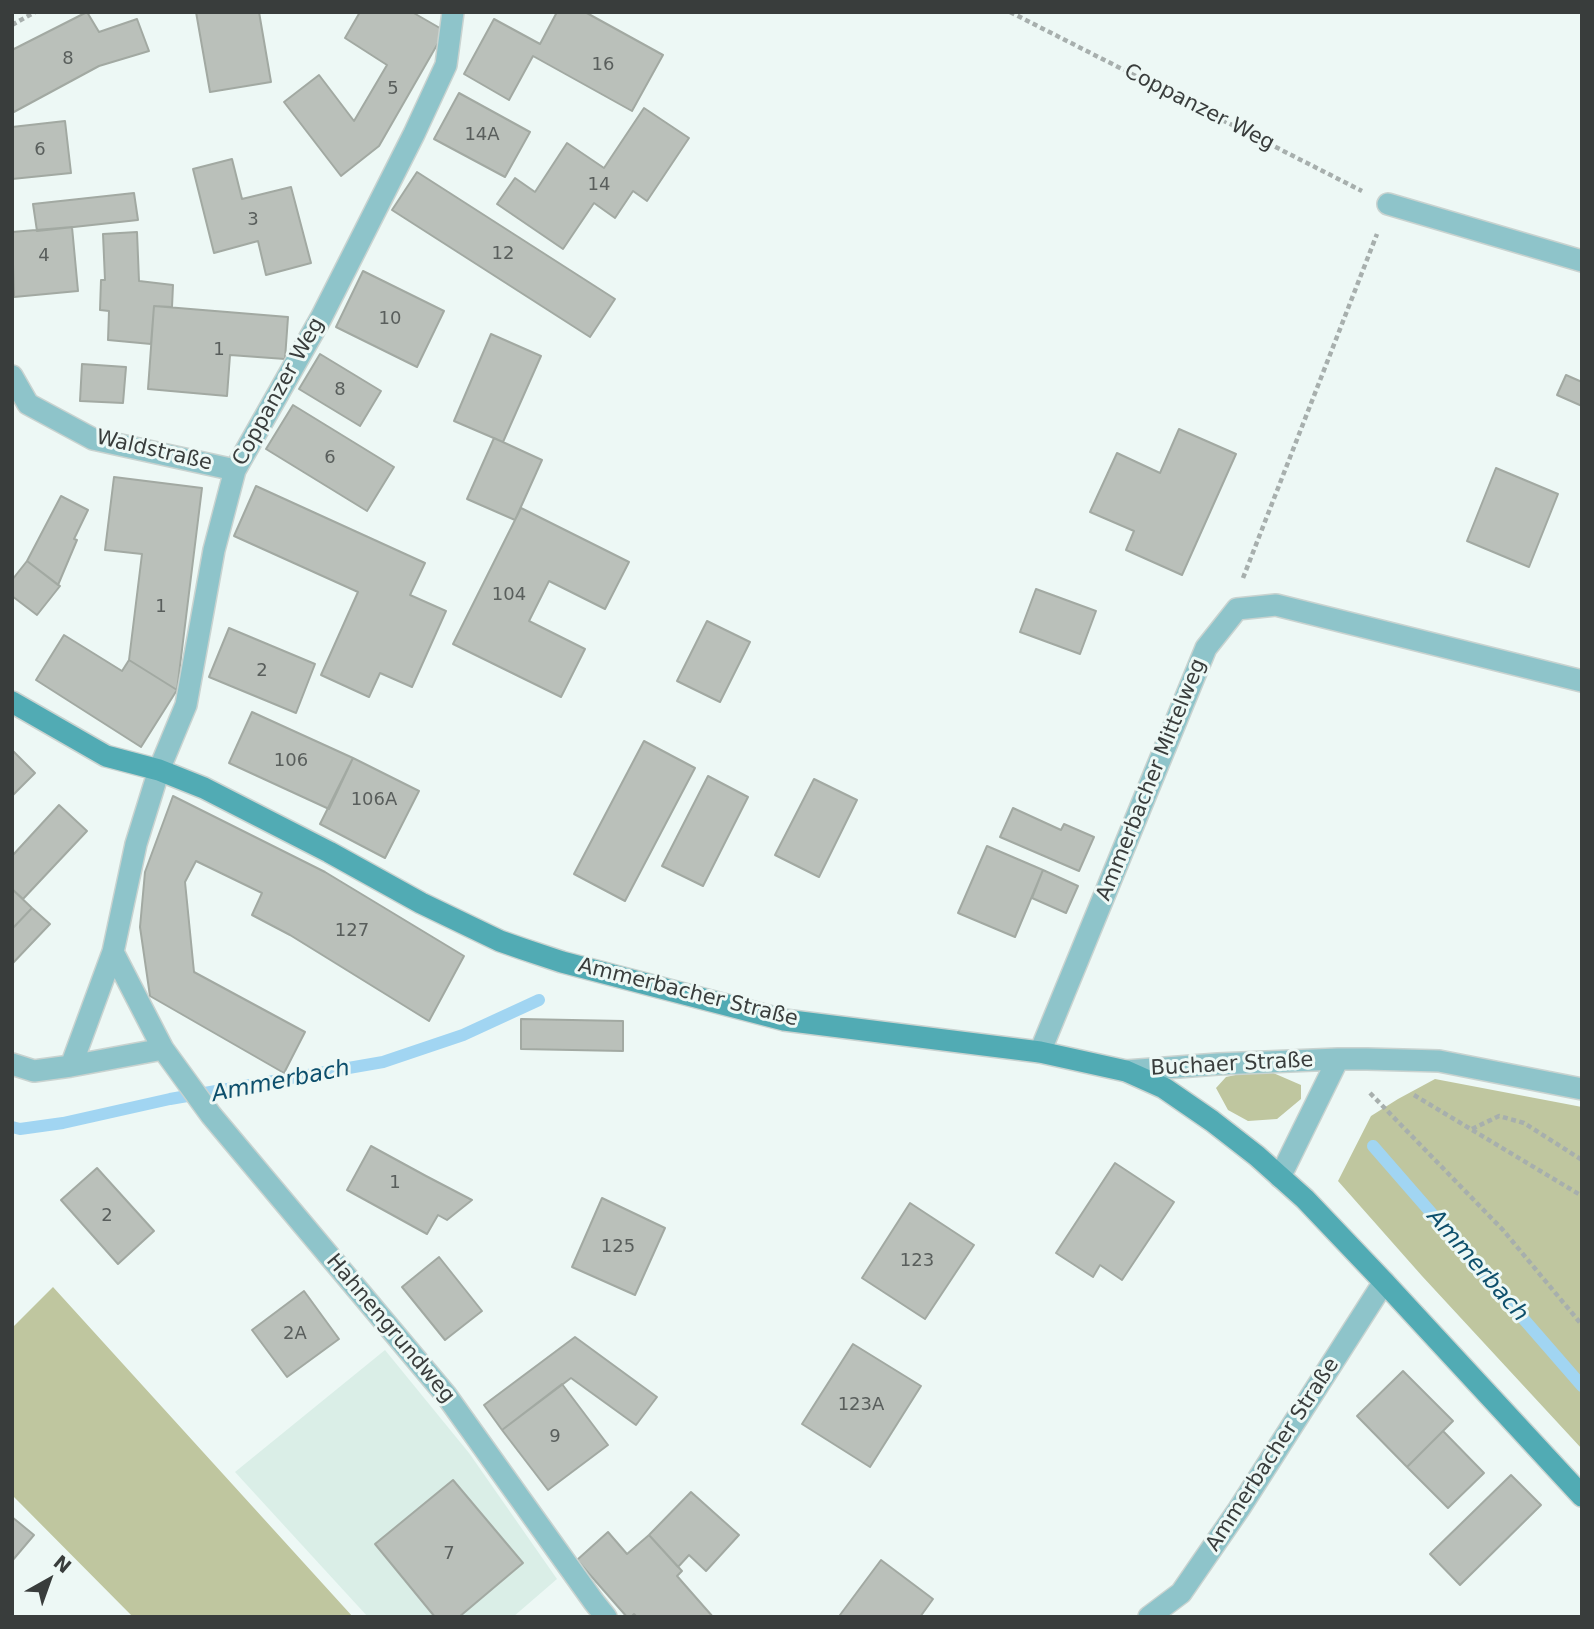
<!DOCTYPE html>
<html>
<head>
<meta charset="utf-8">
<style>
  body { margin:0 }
  #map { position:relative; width:1594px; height:1629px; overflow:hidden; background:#edf8f5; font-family:"DejaVu Sans",sans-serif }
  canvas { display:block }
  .frame { position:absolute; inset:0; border:14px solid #393d3c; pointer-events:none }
  .north { position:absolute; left:14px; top:1545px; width:70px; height:70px; -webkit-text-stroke:5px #edf8f5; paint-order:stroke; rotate:40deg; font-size:19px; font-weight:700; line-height:28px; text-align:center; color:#393d3c }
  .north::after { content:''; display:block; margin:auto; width:24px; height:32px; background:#393d3c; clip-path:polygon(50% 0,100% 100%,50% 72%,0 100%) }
</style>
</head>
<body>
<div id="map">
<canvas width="1594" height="1629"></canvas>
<div class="frame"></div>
<div class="north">N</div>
</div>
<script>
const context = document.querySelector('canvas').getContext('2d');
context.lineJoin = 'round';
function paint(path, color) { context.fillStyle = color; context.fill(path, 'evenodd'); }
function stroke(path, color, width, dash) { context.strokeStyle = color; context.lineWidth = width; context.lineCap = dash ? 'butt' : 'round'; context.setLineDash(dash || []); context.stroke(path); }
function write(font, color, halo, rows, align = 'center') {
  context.font = font + ' "DejaVu Sans",sans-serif'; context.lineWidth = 6; context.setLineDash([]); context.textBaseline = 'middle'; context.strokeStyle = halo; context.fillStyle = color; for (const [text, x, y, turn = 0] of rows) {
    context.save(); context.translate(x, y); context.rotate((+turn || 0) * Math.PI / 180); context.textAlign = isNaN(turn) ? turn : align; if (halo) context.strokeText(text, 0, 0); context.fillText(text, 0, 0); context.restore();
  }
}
paint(new Path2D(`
  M 385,1350 L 469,1453 L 557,1579 L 513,1617 L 368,1617 L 235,1472 Z`), '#daeee7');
paint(new Path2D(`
  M 1264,1069 L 1301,1085 L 1301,1099 L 1277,1119 L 1248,1121 L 1228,1110 L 1216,1088 L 1226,1077 Z
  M 1435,1079 L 1582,1107 L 1582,1449 L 1422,1276 L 1338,1181 L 1371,1116 L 1398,1099 Z
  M 53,1287 L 353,1617 L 133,1617 L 12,1495 L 12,1328 Z`), '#bfc69f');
stroke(new Path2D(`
  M 12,1127 L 20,1129 L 63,1123 L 170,1099 L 383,1062 L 463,1035 L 539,1000
  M 1373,1146 L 1582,1386`), '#a1d5f2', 12);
const building = new Path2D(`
  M 87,12 L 99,32 L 137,19 L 149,51 L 99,66 L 12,113 L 12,50 Z
  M 196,12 L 259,12 L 271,82 L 210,92 Z
  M 360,12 L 412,12 L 445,31 L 379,146 L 341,176 L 284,102 L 319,75 L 354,121 L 387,65 L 345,38 Z
  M 557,12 L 585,12 L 663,55 L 632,111 L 533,56 L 509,100 L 464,74 L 494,19 L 540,44 Z
  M 459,93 L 530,132 L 505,177 L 434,139 Z
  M 644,108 L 689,138 L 647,201 L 633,191 L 615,218 L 594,203 L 563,249 L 497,204 L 515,178 L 535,192 L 567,143 L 604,168 Z
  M 65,121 L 71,173 L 12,179 L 12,127 Z
  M 232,159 L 242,199 L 291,187 L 311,263 L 266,275 L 258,241 L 214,253 L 193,169 Z
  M 417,172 L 615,299 L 590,337 L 392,210 Z
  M 134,193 L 138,220 L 37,231 L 33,204 Z
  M 72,227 L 78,291 L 14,297 L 12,232 Z
  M 137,232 L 139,281 L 173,285 L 172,307 L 154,306 L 151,344 L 108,340 L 109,311 L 100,310 L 101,280 L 105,280 L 103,234 Z
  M 363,271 L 444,311 L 417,367 L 336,327 Z
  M 154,306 L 288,317 L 285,359 L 230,355 L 227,396 L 148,389 Z
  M 491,334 L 541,356 L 503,442 L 454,421 Z
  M 320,354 L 381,391 L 360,426 L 299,389 Z
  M 82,364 L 126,367 L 123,403 L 80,401 Z
  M 1566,375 L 1582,382 L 1582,406 L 1557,395 Z
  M 293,405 L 394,467 L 367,511 L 266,449 Z
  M 1179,429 L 1236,454 L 1182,575 L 1126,550 L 1134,531 L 1090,512 L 1117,453 L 1160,473 Z
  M 494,438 L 542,460 L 515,520 L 467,499 Z
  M 1496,468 L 1558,494 L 1529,567 L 1467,541 Z
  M 114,477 L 202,488 L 177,690 L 129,660 L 142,554 L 105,550 Z
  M 256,486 L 425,563 L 410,595 L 446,611 L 412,687 L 380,673 L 369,697 L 321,675 L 358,592 L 234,536 Z
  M 61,496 L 88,510 L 74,539 L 77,540 L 58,585 L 27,561 Z
  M 521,508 L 629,562 L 605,609 L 549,581 L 529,621 L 585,649 L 561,697 L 453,644 Z
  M 27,561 L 60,586 L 37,615 L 12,596 L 12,580 Z
  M 1036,589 L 1096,611 L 1080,654 L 1020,632 Z
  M 707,621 L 750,642 L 720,702 L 677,681 Z
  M 229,628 L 315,664 L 296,713 L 209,677 Z
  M 64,635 L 122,671 L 129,660 L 177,690 L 141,747 L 36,680 Z
  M 252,712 L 353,758 L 329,809 L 229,763 Z
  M 644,741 L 695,768 L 625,901 L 574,874 Z
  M 12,750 L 35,773 L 12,796 Z
  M 353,758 L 419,791 L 385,858 L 320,824 Z
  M 708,776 L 748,797 L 703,886 L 662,866 Z
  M 814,779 L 857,800 L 819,877 L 775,855 Z
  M 173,796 L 325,872 L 464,956 L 429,1021 L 290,935 L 252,915 L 262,893 L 196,861 L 185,882 L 194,972 L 305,1032 L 284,1073 L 150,996 L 140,927 L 145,872 Z
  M 59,805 L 87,831 L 23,899 L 12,889 L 12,856 Z
  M 1013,808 L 1061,830 L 1064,824 L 1094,837 L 1079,871 L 1000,837 Z
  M 987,846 L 1043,870 L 1015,937 L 958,913 Z
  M 1043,870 L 1078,886 L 1066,913 L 1032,898 Z
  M 12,889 L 32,908 L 12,929 Z
  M 32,908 L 50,924 L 12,964 L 12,929 Z
  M 521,1019 L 623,1021 L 623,1051 L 521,1049 Z
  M 371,1146 L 426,1176 L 472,1200 L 447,1220 L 438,1215 L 427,1234 L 347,1190 Z
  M 1115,1163 L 1174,1202 L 1122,1280 L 1100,1265 L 1093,1277 L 1056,1253 Z
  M 97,1168 L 154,1231 L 118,1264 L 61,1200 Z
  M 602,1198 L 665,1228 L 635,1295 L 572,1267 Z
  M 910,1203 L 974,1245 L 925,1319 L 862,1278 Z
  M 439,1257 L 482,1311 L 445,1340 L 402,1287 Z
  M 304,1291 L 339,1339 L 287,1377 L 252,1330 Z
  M 575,1337 L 657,1397 L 636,1425 L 571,1378 L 502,1430 L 484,1405 Z
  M 853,1344 L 921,1386 L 870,1467 L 802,1424 Z
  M 1403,1371 L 1453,1421 L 1407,1467 L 1357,1416 Z
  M 562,1384 L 608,1445 L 548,1490 L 502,1430 Z
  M 1443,1431 L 1484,1473 L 1448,1508 L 1407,1467 Z
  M 1511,1475 L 1541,1505 L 1460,1585 L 1430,1554 Z
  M 453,1480 L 523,1563 L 459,1617 L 435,1617 L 375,1544 Z
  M 691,1492 L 739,1535 L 706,1571 L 689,1555 L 678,1567 L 649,1535 Z
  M 12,1517 L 34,1535 L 12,1561 Z
  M 608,1532 L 627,1554 L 649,1535 L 682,1571 L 677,1576 L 713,1617 L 637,1617 L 634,1614 L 631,1617 L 627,1617 L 577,1560 Z
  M 881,1560 L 933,1599 L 920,1617 L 842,1617 L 840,1615 Z`);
paint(building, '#bac0ba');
stroke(building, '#a2a9a2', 2);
const minor = new Path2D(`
  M 1388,204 L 1582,261
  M 12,376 L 28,404 L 93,439 L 235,470
  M 113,952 L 163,1049 L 211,1115 L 446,1395 L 594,1602 L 606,1617
  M 1040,1052 L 1206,648 L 1237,609 L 1276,605 L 1582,681
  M 12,1064 L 34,1071 L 71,1066 L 163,1049
  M 71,1066 L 113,952 L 136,844 L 159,770 L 186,705 L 214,550 L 235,470 L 321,318 L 414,134 L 446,65 L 453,12
  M 1126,1071 L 1218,1064 L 1338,1059 L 1367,1059 L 1439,1061 L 1582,1089
  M 1280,1177 L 1338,1059
  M 1149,1617 L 1181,1593 L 1239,1509 L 1384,1282`);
const secondary = new Path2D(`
  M 12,702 L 106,756 L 159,770 L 204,788 L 329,852 L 421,903 L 500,941 L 523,949 L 562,962 L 784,1020 L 1040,1052 L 1126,1071 L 1164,1088 L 1212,1121 L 1257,1156 L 1305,1199 L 1384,1282 L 1582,1496`);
stroke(minor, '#c9d3d0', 24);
stroke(secondary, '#c9d3d0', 24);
stroke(new Path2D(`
  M 1010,12 L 1362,191
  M 12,25 L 35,12
  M 1243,578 L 1377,234
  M 1370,1093 L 1503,1230 L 1582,1325
  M 1414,1095 L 1582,1196
  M 1472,1129 L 1499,1116 L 1524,1123 L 1582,1160`), '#a7afad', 4.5, [5, 3.5]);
stroke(minor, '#8ec4ca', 21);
stroke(secondary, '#51abb4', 21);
write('18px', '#595e5c', null, [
  ["8",68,59],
  ["16",603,65],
  ["5",393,89],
  ["14A",482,135],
  ["6",40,150],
  ["14",599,185],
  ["3",253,220],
  ["12",503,254],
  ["4",44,256],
  ["10",390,319],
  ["1",219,350],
  ["8",340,390],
  ["6",330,458],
  ["104",509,595],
  ["1",161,607],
  ["2",262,671],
  ["106",291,761],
  ["106A",374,800],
  ["127",352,931],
  ["1",395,1183],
  ["2",107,1216],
  ["125",618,1247],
  ["123",917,1261],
  ["2A",295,1334],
  ["123A",861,1405],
  ["9",555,1437],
  ["7",449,1554]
]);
write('21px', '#393d3c', '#edf8f5', [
  ["Coppanzer Weg",1199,108,27],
  ["Coppanzer Weg",279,392,-61],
  ["Waldstraße",154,451,13],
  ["Ammerbacher Mittelweg",1152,780,-68],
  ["Ammerbacher Straße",688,993,14],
  ["Buchaer Straße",1232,1065,-3],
  ["Hahnengrundweg",390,1329,50],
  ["Ammerbacher Straße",1273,1455,-57]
]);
write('italic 23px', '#0d4f6c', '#edf8f5', [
  ["Ammerbach",281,1082,-11],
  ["Ammerbach",1477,1266,49]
]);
</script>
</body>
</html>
